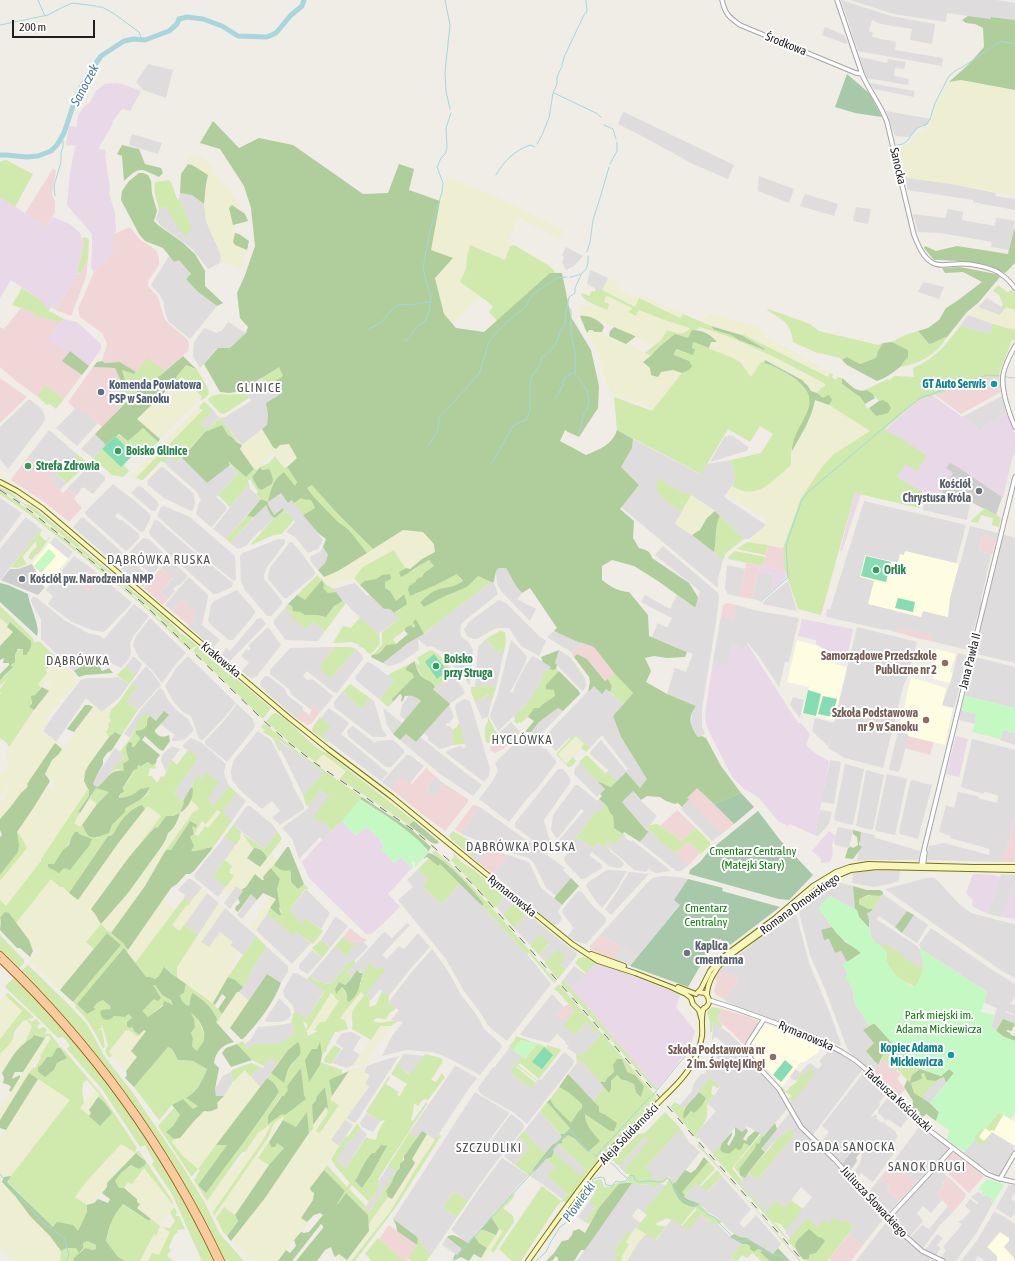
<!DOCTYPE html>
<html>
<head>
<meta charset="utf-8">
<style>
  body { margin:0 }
  #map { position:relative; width:1015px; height:1261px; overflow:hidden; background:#f0ece6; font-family:"Asap Condensed",sans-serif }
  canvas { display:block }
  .scale { position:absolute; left:12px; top:20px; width:83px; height:18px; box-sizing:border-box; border:2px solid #1f1f1f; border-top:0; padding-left:5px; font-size:12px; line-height:14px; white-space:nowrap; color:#1f1f1f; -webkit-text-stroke:3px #fff; paint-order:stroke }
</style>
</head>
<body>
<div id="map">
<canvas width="1015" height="1261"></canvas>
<div class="scale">200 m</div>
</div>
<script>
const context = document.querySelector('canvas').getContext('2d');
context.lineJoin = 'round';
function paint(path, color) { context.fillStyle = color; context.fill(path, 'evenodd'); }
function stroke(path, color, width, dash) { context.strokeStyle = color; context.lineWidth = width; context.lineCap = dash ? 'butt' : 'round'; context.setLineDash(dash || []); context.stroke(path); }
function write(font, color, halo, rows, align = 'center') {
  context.font = font + ' "Asap Condensed",sans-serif'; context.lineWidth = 4; context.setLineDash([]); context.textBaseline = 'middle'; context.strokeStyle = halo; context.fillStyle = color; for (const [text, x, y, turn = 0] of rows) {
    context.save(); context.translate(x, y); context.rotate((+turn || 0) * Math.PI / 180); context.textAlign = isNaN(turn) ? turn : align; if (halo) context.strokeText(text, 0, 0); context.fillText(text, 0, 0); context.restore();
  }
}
paint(new Path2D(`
  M 841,0 L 891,16 L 935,24 L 932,44 L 910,40 L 912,29 L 881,24 L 872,20 L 869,31 L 873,33 L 872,37 L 896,42 L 895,50 L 943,58 L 942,66 L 858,51 Z
  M 850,0 L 996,0 L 1015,3 L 1015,20 L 991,17 L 991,19 L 947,13 L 946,22 L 894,14 Z
  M 825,27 L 844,35 L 848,43 L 846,44 L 822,35 Z
  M 860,57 L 887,63 L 888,59 L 906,62 L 904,69 L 895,68 L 894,76 L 909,79 L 908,85 L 866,78 Z
  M 148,64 L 173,70 L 166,98 L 143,90 L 136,82 Z
  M 870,83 L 914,91 L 914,97 L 874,89 Z
  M 886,111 L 931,119 L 926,126 L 921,125 L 909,137 L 895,136 Z
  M 623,112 L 624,112 L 734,165 L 728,179 L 693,164 L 640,135 L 618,124 Z
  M 132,134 L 162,143 L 158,154 L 129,145 Z
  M 759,176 L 794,189 L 789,203 L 758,191 Z
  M 905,177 L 951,184 L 996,193 L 995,196 L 1015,199 L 1015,210 L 973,202 L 973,200 L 908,190 Z
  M 180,193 L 192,195 L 204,204 L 206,221 L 222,256 L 220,263 L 208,269 L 193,250 L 186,244 L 160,225 L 156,219 L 159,209 L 167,207 L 177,227 L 191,225 L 179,199 Z
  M 805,194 L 838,204 L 834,216 L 800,206 Z
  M 856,207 L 871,209 L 868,224 L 853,221 Z
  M 948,209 L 963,212 L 962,220 L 995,226 L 996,218 L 1015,221 L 1009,250 L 991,247 L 992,242 L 941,233 L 918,232 L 913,214 L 945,218 Z
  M 566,247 L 583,256 L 574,266 L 566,270 L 562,262 L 564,257 L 562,255 Z
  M 169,256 L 174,262 L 179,259 L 189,271 L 191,275 L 186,279 L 197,291 L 217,306 L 190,339 L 169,322 L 166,316 L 164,307 L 164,302 L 159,294 L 151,285 Z
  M 590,270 L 608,278 L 602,292 L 587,284 Z
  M 923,282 L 944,287 L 939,299 L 918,292 Z
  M 987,298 L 1005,309 L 1000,315 L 978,307 Z
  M 968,315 L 993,324 L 990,334 L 960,326 Z
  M 228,322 L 246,333 L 230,348 L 217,348 L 200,368 L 193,356 L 194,342 L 204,328 L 217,333 L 219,331 L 221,332 Z
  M 262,379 L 266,386 L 272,383 L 279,395 L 267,408 L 268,415 L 267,425 L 242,445 L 220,418 L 225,417 L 251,401 L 245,391 Z
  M 1002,396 L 1006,412 L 980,430 L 962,417 Z
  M 29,399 L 42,409 L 45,417 L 44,422 L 8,469 L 0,459 L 0,427 Z
  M 77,407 L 87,412 L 98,423 L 77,446 L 56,428 Z
  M 213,410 L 219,418 L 206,430 L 199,423 Z
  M 49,430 L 77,454 L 57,474 L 66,483 L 60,490 L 51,481 L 55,477 L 45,472 L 28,457 Z
  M 95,434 L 106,445 L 93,458 L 81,449 Z
  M 728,435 L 730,436 L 732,435 L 748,447 L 748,449 L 746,451 L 710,462 L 725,436 L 727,437 Z
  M 633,439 L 700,474 L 707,464 L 731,460 L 736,479 L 724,497 L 766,525 L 749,539 L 744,539 L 714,510 L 691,495 L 674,489 L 659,479 L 669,503 L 682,511 L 675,524 L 701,541 L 723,560 L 718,579 L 718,588 L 621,507 L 639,485 L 621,467 L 632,448 Z
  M 170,456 L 177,462 L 182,458 L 207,483 L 230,465 L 238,474 L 216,497 L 226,506 L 227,509 L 212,527 L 211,527 L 196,514 L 199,503 L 201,501 L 197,492 L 165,464 L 165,463 Z
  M 90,465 L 105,477 L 105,480 L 93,494 L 83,487 L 76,496 L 67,489 Z
  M 161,467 L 163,467 L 194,494 L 195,503 L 193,510 L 191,511 L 164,498 L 148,485 L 147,481 Z
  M 113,484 L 136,502 L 150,514 L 151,517 L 144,531 L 141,532 L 118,513 L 115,516 L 119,520 L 122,520 L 139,534 L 139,538 L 128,550 L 126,551 L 86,515 L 85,512 Z
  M 138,486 L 142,487 L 157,501 L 159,505 L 155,511 L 152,511 L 131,493 Z
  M 247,486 L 261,499 L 226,539 L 213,529 Z
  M 281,493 L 288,503 L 292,500 L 323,540 L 318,549 L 308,553 L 295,537 L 286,532 L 295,522 L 283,508 L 274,515 L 272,513 L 268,505 L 268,502 Z
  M 941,493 L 970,503 L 967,520 L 923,510 L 925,494 L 937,499 Z
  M 0,498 L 22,513 L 0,543 Z
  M 864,501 L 966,525 L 956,563 L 905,551 L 904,555 L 900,555 L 898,563 L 874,581 L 894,611 L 921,617 L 923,611 L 948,617 L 950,598 L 959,564 L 960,564 L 970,526 L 998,533 L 996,540 L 982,534 L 979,550 L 991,555 L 981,599 L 982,604 L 977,617 L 969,649 L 964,649 L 931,641 L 919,632 L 898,627 L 896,632 L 885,629 L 885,630 L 827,617 L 826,614 L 827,609 L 830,610 Z
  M 266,505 L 270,514 L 274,518 L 261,531 L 260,530 L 246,546 L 238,549 L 230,543 Z
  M 164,506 L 190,517 L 235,556 L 236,579 L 234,581 L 195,550 L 157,516 L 161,507 Z
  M 26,517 L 41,529 L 0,580 L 0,549 Z
  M 81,518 L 84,518 L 144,572 L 142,574 L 149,580 L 143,587 L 73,527 Z
  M 157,520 L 192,550 L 233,583 L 232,587 L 217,594 L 213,594 L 210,591 L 170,555 L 150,535 L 149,532 L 154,521 Z
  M 1002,534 L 1015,538 L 1015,663 L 973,653 Z
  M 143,538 L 149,539 L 167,557 L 152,575 L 130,556 L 130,552 Z
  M 278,539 L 285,539 L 285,543 L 267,567 L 264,574 L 264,579 L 282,601 L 282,604 L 271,616 L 267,616 L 245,590 L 241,581 L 240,556 L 243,553 Z
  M 290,542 L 292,542 L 303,555 L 315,572 L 315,575 L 287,598 L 284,598 L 268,579 L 268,576 L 270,568 Z
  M 663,546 L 718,593 L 719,598 L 716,622 L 702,708 L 702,726 L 705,734 L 698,737 L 691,726 L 692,712 L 696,706 L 667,694 L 675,668 L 686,672 L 693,654 L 652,637 L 658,623 L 667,628 L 672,618 L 641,602 L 645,595 L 670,609 L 677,595 L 693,607 L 696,606 L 700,591 L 655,555 Z
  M 323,547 L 328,555 L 325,563 L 318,570 L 312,563 L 310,559 L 311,556 L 320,552 Z
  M 74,556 L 91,568 L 79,583 L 88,590 L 100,576 L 131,602 L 131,604 L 105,631 L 103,632 L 92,630 L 72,622 L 65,617 L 48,604 L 53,596 L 46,590 Z
  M 169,559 L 187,575 L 187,577 L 180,585 L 176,586 L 173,589 L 175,591 L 168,599 L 160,593 L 173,578 L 161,568 Z
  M 727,565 L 745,569 L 740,597 L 728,594 L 725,589 Z
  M 499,568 L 506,568 L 516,586 L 522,593 L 517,599 L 536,609 L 530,621 L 501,591 L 497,584 L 496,571 Z
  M 758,571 L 774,575 L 771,591 L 760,601 L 753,599 Z
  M 188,578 L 190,578 L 207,594 L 208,597 L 202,625 L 220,640 L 213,648 L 188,626 L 195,619 L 188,605 L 181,600 L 172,611 L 165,605 Z
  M 788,581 L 797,611 L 762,604 L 767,598 Z
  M 491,582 L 494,582 L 498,594 L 469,617 L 461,624 L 460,631 L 461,636 L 469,643 L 473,650 L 470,684 L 469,685 L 464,677 L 462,677 L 449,660 L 441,651 L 431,646 L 427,647 L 418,639 L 419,650 L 400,663 L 389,666 L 383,663 L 408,643 L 426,633 L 433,626 Z
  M 355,583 L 367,596 L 370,594 L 384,609 L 388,608 L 392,610 L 399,619 L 378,634 L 351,609 L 333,589 Z
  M 237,590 L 255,611 L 254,615 L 233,640 L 229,640 L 211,625 L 208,621 L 211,605 L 214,601 Z
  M 33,597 L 37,598 L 64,620 L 88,633 L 101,636 L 101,637 L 104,639 L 134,604 L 149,616 L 133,637 L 130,643 L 131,654 L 128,660 L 121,668 L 104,659 L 101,663 L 90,657 L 82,666 L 74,671 L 41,639 L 41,619 L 33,606 L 31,600 Z
  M 499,600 L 506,603 L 539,636 L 546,641 L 539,656 L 521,646 L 509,628 L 496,628 L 477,639 L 473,639 L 467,636 L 464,629 L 469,622 L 496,602 Z
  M 736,605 L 758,611 L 799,618 L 789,662 L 785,662 L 779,687 L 758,655 L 748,643 L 747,646 L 743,649 L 732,645 L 727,667 L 713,661 L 721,616 L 733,619 Z
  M 285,608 L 291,613 L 290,615 L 306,629 L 313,622 L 325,631 L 318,641 L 286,640 L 274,624 L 274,620 Z
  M 150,618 L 186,653 L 175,665 L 162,683 L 151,669 L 139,658 L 133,645 L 136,636 Z
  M 261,618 L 266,624 L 230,661 L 222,655 L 226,648 L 230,651 L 257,619 Z
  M 268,627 L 281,645 L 256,677 L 250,678 L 242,671 L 249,663 L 241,656 L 247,649 L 248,651 L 251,648 L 248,646 Z
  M 857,627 L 917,642 L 907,678 L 903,687 L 883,768 L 845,758 L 828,748 L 832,732 L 828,746 L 812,731 L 815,718 L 834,723 Z
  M 554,631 L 578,642 L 583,643 L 571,652 L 547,637 Z
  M 486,639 L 495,648 L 494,651 L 504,652 L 496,688 L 489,686 L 475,687 L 478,647 Z
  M 511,640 L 524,653 L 527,657 L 525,664 L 510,692 L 513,693 L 515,686 L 526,665 L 532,656 L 544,662 L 551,667 L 543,673 L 541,681 L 528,702 L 498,731 L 490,717 L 490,715 L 498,693 Z
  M 335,647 L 321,664 L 331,678 L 356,649 L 362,655 L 363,659 L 337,693 L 333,692 L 307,671 L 303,676 L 307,680 L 312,679 L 333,696 L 329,702 L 321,711 L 313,705 L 310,709 L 291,694 L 289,689 L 270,674 L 270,670 L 290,648 Z
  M 559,650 L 570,657 L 585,678 L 586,685 L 584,690 L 582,691 L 555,663 Z
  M 958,653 L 965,655 L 967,657 L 954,708 L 942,705 L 950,683 Z
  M 188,656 L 236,703 L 224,718 L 203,740 L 201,740 L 198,737 L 194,724 L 191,716 L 183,712 L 173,701 L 165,686 L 177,667 Z
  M 133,657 L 135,657 L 142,664 L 140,669 L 136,675 L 125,667 Z
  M 979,658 L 1015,667 L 1015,708 L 965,696 L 974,659 Z
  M 367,662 L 371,663 L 394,680 L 380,700 L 356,680 L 355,677 Z
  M 146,666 L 153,674 L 161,685 L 138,710 L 126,702 L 137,688 L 132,683 Z
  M 265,676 L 268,676 L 285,689 L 287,695 L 303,707 L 303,710 L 296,718 L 265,691 L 265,690 L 260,685 L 260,682 Z
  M 455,676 L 465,693 L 449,704 L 433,688 Z
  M 118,677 L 129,684 L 120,697 L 102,712 L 86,698 L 56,742 L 43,731 L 52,717 L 81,680 L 87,678 L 112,678 Z
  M 594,685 L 606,689 L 623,704 L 613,716 L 621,737 L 648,779 L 640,788 L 626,772 L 617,781 L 607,772 L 609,769 L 607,769 L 590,754 L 590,752 L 601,740 L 626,771 L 628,769 L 602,735 L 590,748 L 576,734 L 570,739 L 569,738 L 556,751 L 546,741 L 545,736 Z
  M 160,688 L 163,690 L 168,700 L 176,710 L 188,719 L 194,730 L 185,739 L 177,741 L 171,741 L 175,735 L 160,724 L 169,715 L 155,721 L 141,717 L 138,724 L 130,738 L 124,734 L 141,709 Z
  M 343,691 L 361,709 L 370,698 L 374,701 L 383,731 L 387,735 L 385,737 L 373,737 L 334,707 L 334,702 Z
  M 490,694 L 491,703 L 488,717 L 482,719 L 475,702 Z
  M 409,695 L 414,696 L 422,702 L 405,720 L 400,716 L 402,705 Z
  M 793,697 L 804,700 L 800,718 L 790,705 Z
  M 464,699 L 470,701 L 490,769 L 489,776 L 484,782 L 446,753 L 446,751 L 460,746 L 463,748 L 466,747 L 455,708 L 456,704 Z
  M 237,704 L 253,719 L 255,726 L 252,731 L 227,762 L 205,744 L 205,741 L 223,722 Z
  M 449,704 L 454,717 L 449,723 L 446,723 L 446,726 L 450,726 L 453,730 L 453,745 L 440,749 L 428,740 L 428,737 L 424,733 Z
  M 329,708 L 348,722 L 348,725 L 341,734 L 388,773 L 381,781 L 322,736 L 330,726 L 321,718 Z
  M 383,708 L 402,723 L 393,734 L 387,725 Z
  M 558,708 L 563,711 L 542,733 L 536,735 L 531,732 L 539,722 Z
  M 961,710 L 976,714 L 975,724 L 959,720 Z
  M 511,722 L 520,732 L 512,741 L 507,736 L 503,740 L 499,736 L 499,733 Z
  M 353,726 L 375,743 L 377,741 L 393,740 L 404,750 L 404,753 L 391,767 L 386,767 L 348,736 L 347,731 L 351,727 Z
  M 1003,730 L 1015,733 L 1015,745 L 1000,740 Z
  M 257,732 L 259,732 L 271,740 L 293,784 L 292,785 L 304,806 L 304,809 L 280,825 L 272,817 L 280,811 L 272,801 L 262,809 L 240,790 L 232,780 L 231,771 L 232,766 L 234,760 Z
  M 898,732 L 909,734 L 900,769 L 898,772 L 890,770 L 889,768 Z
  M 406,734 L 416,742 L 420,737 L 463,771 L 482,785 L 473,796 L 439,773 L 400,740 Z
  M 524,734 L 538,739 L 543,749 L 546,749 L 557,762 L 535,791 L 531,794 L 509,822 L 479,799 L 492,782 L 498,771 L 495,763 Z
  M 274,737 L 324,773 L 303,795 L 283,754 L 280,749 Z
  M 191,738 L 202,743 L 226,764 L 224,773 L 229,786 L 213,806 L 207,801 L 205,772 L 202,778 L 196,777 L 183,801 L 174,793 L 198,758 L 182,746 L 187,741 Z
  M 972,739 L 1015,750 L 1015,815 L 1006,852 L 1002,854 L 1000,862 L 928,860 L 927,858 L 929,846 L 944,843 L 989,855 L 990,849 L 950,838 L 951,836 L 939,832 L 946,805 L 954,808 L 958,792 L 977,796 L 980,799 L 997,803 L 998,798 L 997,795 L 984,792 L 983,794 L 961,787 Z
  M 172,746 L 180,749 L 172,760 L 166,772 L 161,760 L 163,754 Z
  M 115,748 L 125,756 L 102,783 L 98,787 L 95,786 L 93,784 L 96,777 Z
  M 406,755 L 410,755 L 424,766 L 410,783 L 401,778 L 391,789 L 382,782 Z
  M 830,760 L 841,762 L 834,804 L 821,802 Z
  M 580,763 L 605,789 L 597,797 L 574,774 L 575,768 Z
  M 845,764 L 864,769 L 853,825 L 836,821 L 834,819 Z
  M 558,769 L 563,769 L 570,778 L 570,783 L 544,820 L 548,835 L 552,844 L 551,846 L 549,847 L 544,848 L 515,827 L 515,823 Z
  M 866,770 L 884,775 L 873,829 L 872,830 L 856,826 Z
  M 887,774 L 907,779 L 895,835 L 877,831 L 875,829 Z
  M 435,776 L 443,783 L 435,798 L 426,792 Z
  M 912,780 L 932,785 L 918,839 L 900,834 L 899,832 L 910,783 Z
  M 575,785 L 578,785 L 597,801 L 599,799 L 607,806 L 596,814 L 595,813 L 577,837 L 562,854 L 558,844 L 559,840 L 584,811 L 581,809 L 558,838 L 556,838 L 551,830 L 553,815 Z
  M 320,790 L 329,796 L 319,820 L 324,822 L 331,831 L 322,840 L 320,837 L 299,859 L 292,839 L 286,832 L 283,829 L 283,827 L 309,808 L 308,806 Z
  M 633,791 L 636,796 L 657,816 L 646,830 L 622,802 Z
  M 237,793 L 246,801 L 232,821 L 221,812 Z
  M 689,799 L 723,833 L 712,841 L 681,809 Z
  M 247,806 L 250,806 L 272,824 L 278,832 L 264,849 L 233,825 Z
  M 480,807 L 565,868 L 563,870 L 571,878 L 556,896 L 546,888 L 534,863 L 529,858 L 492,847 L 460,833 Z
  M 820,810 L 832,812 L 829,824 L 818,836 L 815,835 Z
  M 838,827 L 853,830 L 849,848 L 835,845 L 834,840 Z
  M 649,831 L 657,836 L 656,838 L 669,847 L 689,865 L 681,871 L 676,871 L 640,842 Z
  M 861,832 L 875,835 L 874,837 L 876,838 L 920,851 L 919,859 L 916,860 L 869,860 L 857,861 Z
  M 622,835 L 631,842 L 632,840 L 670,870 L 670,871 L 655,873 L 649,869 L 646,872 L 634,870 L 620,857 L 605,845 L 608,841 Z
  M 225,836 L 236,845 L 213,876 L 226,887 L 218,897 L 195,878 L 194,875 Z
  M 579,838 L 594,848 L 598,842 L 620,859 L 624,864 L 622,867 L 618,868 L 609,866 L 592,852 L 589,855 L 602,865 L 602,868 L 584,879 L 581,879 L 565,862 L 564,858 Z
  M 479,846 L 490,850 L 479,863 L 471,856 Z
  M 508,855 L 526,861 L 530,864 L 541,888 L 562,905 L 558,911 L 562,919 L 558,924 L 554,925 L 493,874 Z
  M 418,869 L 428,879 L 423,887 L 442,904 L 460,883 L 527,954 L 551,984 L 507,1041 L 493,1030 L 488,1025 L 480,1012 L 464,991 L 446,959 L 398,900 L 413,887 L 407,880 Z
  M 608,870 L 627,871 L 616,890 L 602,908 L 595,900 L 586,886 L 587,883 L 605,871 Z
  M 900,870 L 899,881 L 890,884 L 874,887 L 852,883 L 853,873 L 868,871 Z
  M 629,872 L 649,874 L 611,915 L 605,909 L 615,895 Z
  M 1001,874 L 1015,875 L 1015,878 L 1008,904 L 1006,905 L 1002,917 L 988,914 Z
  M 662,876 L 678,877 L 688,879 L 674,900 L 680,904 L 638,956 L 600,935 L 648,882 L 653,878 Z
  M 927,878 L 934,878 L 938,881 L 959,904 L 971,913 L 1001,921 L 1015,924 L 1015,978 L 1002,971 L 954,938 L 885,889 Z
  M 188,879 L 191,879 L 202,888 L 190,902 L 184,898 L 185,895 L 178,890 Z
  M 834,881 L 853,886 L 855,910 L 830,896 L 819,908 L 832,927 L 821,930 L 825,940 L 829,939 L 835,953 L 841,951 L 847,962 L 843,965 L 848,974 L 846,976 L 853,990 L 854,1002 L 869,1026 L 863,1030 L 875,1043 L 866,1051 L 878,1065 L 872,1071 L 849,1052 L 847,1048 L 825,989 L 810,955 L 799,912 L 799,908 L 810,897 L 822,887 Z
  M 236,886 L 243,891 L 230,909 L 224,903 Z
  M 306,889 L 330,913 L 321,929 L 306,918 L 301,925 L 290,910 Z
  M 578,891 L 582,892 L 592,905 L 605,917 L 606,922 L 586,944 L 575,941 L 568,936 L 574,928 L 562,912 L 563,909 Z
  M 207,893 L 219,903 L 198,935 L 184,925 Z
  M 251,894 L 257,900 L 242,919 L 237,915 Z
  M 883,894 L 907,911 L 895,927 L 879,916 L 876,919 L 917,946 L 920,950 L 924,965 L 923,968 L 907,960 L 901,956 L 902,955 L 884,944 L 882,947 L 875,942 L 871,937 L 867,912 L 870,912 Z
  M 506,896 L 514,903 L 503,915 L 497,907 Z
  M 225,908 L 256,936 L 243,955 L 230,945 L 233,942 L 209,947 L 201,942 Z
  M 793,911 L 797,917 L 809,963 L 830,1013 L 841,1044 L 840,1046 L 819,1036 L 756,1013 L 727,1002 L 724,999 L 736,984 L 738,978 L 719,970 L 725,963 L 744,951 Z
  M 527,913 L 562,942 L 577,953 L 577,955 L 566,969 L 560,964 L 557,949 L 545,962 L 539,955 L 549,944 L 540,935 L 530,945 L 514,928 Z
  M 267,914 L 293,934 L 296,932 L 311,943 L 292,964 L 256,930 Z
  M 914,915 L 928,925 L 917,943 L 902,933 Z
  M 335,917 L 337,917 L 348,926 L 330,948 L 321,940 Z
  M 407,923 L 410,925 L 382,955 L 387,959 L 399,946 L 404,949 L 418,933 L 430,947 L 411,968 L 389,996 L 380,989 L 371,1000 L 364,995 L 384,970 L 381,967 L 378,970 L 370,963 L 363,973 L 357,970 L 352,977 L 347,973 L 382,934 L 385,932 L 392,938 Z
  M 931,928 L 994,971 L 1015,984 L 1015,997 L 1010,1004 L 1015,1005 L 1015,1015 L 1006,1011 L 1005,1012 L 1015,1016 L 1015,1023 L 1003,1019 L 996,1031 L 991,1027 L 997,1008 L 984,1003 L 987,992 L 921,949 L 919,945 Z
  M 357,941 L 364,942 L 368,947 L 356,959 L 347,964 L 332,983 L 322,983 L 310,976 L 335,946 L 347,956 L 347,958 L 351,949 Z
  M 267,947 L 288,966 L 288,971 L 281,983 L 267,974 L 249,1001 L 239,992 L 249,977 L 248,975 Z
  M 432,949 L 448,971 L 461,995 L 476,1014 L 484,1029 L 500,1043 L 502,1047 L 480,1075 L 446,1057 L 433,1052 L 406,1050 L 382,1056 L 392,1036 L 403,1022 L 391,1020 L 399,1010 L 388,1003 L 410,974 Z
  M 312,950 L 322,958 L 308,974 L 299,969 L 299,965 Z
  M 574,966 L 585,974 L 571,988 L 563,980 Z
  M 293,973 L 297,973 L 325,990 L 307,1018 L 300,1014 L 295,1014 L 293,1006 L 284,996 L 283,991 Z
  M 552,994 L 564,1007 L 556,1015 L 567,1021 L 575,1035 L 586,1022 L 600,1035 L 587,1051 L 581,1055 L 576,1054 L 567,1048 L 569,1046 L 565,1043 L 566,1042 L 557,1034 L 549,1043 L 523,1036 L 520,1034 Z
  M 279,999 L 280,999 L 290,1009 L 291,1016 L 288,1019 L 280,1022 L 266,1022 L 265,1020 Z
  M 713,1022 L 730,1034 L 744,1048 L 747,1057 L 754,1066 L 775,1088 L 802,1130 L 831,1158 L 866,1195 L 875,1203 L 883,1213 L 884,1218 L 863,1245 L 849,1234 L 854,1227 L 845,1219 L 842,1223 L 818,1227 L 807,1218 L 790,1238 L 785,1232 L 812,1197 L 801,1187 L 785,1208 L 766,1212 L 739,1184 L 749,1173 L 757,1180 L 795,1134 L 789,1129 L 782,1137 L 779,1136 L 765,1152 L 761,1150 L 764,1144 L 789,1114 L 787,1109 L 764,1136 L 747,1126 L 742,1132 L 735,1127 L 713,1154 L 696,1134 L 716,1111 L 708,1104 L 720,1087 L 709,1078 L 694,1099 L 684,1108 L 680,1105 L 692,1091 L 694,1083 L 701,1074 L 704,1074 L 706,1071 L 709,1061 L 714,1062 L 719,1055 L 721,1048 L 724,1044 L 715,1036 L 712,1041 Z
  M 290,1023 L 293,1024 L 296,1036 L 291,1036 L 279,1044 L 247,1049 L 245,1044 L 251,1039 L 258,1027 L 280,1025 Z
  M 352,1032 L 361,1037 L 353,1050 L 360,1055 L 353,1065 L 347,1068 L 332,1063 L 343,1048 L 336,1043 L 336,1042 L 342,1033 Z
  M 510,1047 L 522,1057 L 510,1072 L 531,1088 L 539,1079 L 541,1080 L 564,1052 L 573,1059 L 574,1061 L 573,1065 L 527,1124 L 513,1112 L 484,1096 L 479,1092 L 478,1088 L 489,1073 L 489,1072 L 493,1067 L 494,1068 Z
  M 831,1048 L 853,1063 L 862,1070 L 812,1136 L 800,1122 L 789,1103 L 791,1101 L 793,1102 L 805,1077 L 800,1074 L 797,1081 L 791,1079 L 790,1076 L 795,1069 L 800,1073 L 807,1065 L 810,1063 L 818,1069 L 822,1064 L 819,1061 Z
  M 405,1054 L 424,1056 L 411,1075 L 398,1066 Z
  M 270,1056 L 277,1064 L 260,1087 L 250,1076 L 261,1067 L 263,1068 Z
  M 399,1056 L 356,1122 L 352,1122 L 346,1118 L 369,1087 L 365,1084 L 364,1072 L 367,1066 L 387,1059 Z
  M 580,1059 L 605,1087 L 593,1101 L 568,1074 Z
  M 455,1066 L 460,1068 L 477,1078 L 465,1094 L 435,1140 L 422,1131 L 417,1138 L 409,1133 Z
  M 231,1072 L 233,1082 L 224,1096 L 216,1097 L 215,1089 L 223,1076 Z
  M 864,1072 L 887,1092 L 879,1103 L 880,1104 L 880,1105 L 871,1116 L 872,1117 L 875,1115 L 877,1116 L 876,1118 L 882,1123 L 884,1122 L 885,1122 L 884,1123 L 896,1132 L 896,1134 L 898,1136 L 892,1145 L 897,1149 L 873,1182 L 861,1173 L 856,1180 L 851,1174 L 852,1171 L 854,1172 L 860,1163 L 862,1156 L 861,1155 L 867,1147 L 866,1146 L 862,1150 L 857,1146 L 852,1149 L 842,1164 L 820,1143 L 829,1132 L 822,1126 Z
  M 944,1077 L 946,1083 L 930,1103 L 921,1098 L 937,1081 L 941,1078 Z
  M 475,1092 L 508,1112 L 509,1114 L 480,1152 L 482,1153 L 511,1114 L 523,1123 L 524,1128 L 495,1163 L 468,1201 L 454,1192 L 443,1208 L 457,1217 L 431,1255 L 420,1242 L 421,1240 L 393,1219 Z
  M 890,1095 L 910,1117 L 903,1124 L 901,1128 L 888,1119 L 886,1121 L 880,1114 L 878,1114 L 878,1110 Z
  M 540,1111 L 562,1137 L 557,1142 L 552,1145 L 545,1154 L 524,1131 Z
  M 367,1113 L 380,1121 L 373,1132 L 362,1127 L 360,1123 Z
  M 345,1119 L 353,1125 L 339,1146 L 331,1140 Z
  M 919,1127 L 950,1148 L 944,1157 L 942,1158 L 941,1157 L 916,1183 L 893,1162 Z
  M 360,1128 L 367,1134 L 346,1168 L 338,1163 L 337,1158 L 349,1140 L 351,1141 Z
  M 681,1129 L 689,1142 L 700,1152 L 675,1183 L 670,1177 L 667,1176 L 661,1180 L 656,1181 L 650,1178 L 645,1168 Z
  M 992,1132 L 1015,1146 L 1008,1160 L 1000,1175 L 998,1176 L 979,1165 L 964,1152 L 975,1140 L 982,1145 Z
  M 519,1136 L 529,1148 L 515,1165 L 504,1156 Z
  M 646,1136 L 650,1140 L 623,1171 L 619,1166 Z
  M 558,1144 L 585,1169 L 580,1177 L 553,1150 Z
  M 502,1158 L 528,1175 L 468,1243 L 451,1230 L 479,1189 Z
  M 546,1159 L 555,1167 L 547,1176 L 567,1194 L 562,1199 L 541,1183 L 530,1176 Z
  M 388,1166 L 396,1171 L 380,1197 L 369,1212 L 364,1209 L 380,1186 L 377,1184 Z
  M 938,1167 L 948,1177 L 942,1184 L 943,1185 L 937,1194 L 942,1200 L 931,1213 L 923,1206 L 917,1213 L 923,1221 L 911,1235 L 908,1236 L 892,1220 L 893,1216 Z
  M 722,1176 L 751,1209 L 740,1222 L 740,1224 L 744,1228 L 756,1215 L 781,1244 L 773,1254 L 747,1238 L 740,1237 L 734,1234 L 727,1228 L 722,1222 L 717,1217 L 708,1212 L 704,1207 L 698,1203 L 689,1200 L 684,1197 L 697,1182 L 708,1192 Z
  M 879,1179 L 889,1185 L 887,1190 L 899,1201 L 889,1212 L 887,1212 L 878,1201 L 869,1192 Z
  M 632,1183 L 643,1185 L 649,1184 L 652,1188 L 660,1184 L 666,1185 L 643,1212 L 638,1208 L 632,1216 L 640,1223 L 631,1234 L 628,1231 L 613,1253 L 617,1255 L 614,1261 L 577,1261 Z
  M 1009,1185 L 1015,1185 L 1015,1192 L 1011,1199 L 1015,1202 L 1015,1213 L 1011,1218 L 996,1208 Z
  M 978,1192 L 984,1196 L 985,1195 L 991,1197 L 992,1199 L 991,1201 L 993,1203 L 977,1232 L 956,1261 L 949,1261 L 941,1258 L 946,1250 L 943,1247 L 954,1234 L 957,1231 L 962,1224 L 958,1222 L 962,1220 L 971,1211 L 965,1206 L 970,1199 L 977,1204 L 979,1203 L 971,1197 Z
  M 589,1202 L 596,1207 L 585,1222 L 578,1217 Z
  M 948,1206 L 953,1212 L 941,1224 L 923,1248 L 921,1248 L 910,1238 L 922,1225 L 929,1229 Z
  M 994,1212 L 1003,1216 L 1015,1224 L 1015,1261 L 985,1261 L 978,1256 L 975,1261 L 961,1261 L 976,1242 Z
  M 701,1214 L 714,1225 L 716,1222 L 730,1237 L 742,1244 L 730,1258 L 735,1261 L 627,1261 L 638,1243 L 646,1234 L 656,1240 L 671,1220 L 683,1226 Z
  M 887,1221 L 920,1252 L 935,1261 L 856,1261 Z
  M 937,1234 L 943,1238 L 937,1245 L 941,1248 L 935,1256 L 925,1250 Z
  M 447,1237 L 463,1249 L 457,1255 L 442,1245 Z`), '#dedcdd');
paint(new Path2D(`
  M 53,169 L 56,170 L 52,194 L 55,202 L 55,212 L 47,227 L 25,213 Z
  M 130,227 L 140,240 L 152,247 L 157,252 L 159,259 L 159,265 L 148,281 L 148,286 L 158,297 L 164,318 L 169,324 L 186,338 L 189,343 L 188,351 L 165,371 L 148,359 L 136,372 L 120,362 L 105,363 L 102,361 L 107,344 L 104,337 L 102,333 L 80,317 L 78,309 L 94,272 L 101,266 L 113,251 L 112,237 L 114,234 Z
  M 88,258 L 86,277 L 71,316 L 56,310 L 77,274 L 81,273 Z
  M 21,308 L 37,313 L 36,316 L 60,322 L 49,338 L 68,353 L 63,361 L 82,375 L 64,399 L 45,385 L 37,396 L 16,381 L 0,367 L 0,327 L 4,329 Z
  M 93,367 L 115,368 L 126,392 L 118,394 L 120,408 L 102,427 L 87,412 L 84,414 L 77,407 L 75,409 L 68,402 Z
  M 988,377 L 999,377 L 1001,392 L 961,414 L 934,394 Z
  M 0,378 L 27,397 L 0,423 Z
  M 28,457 L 45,472 L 47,470 L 55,477 L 51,481 L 63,493 L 67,489 L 76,496 L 74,499 L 82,508 L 70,521 L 68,521 L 43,501 L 11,480 L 13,477 Z
  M 982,534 L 996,540 L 992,555 L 979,550 Z
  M 768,545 L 783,548 L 785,571 L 763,566 Z
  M 746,563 L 759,565 L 753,599 L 740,597 Z
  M 91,568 L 100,576 L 88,590 L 79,583 Z
  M 161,568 L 173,577 L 160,593 L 168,599 L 163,605 L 144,588 Z
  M 181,600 L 195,610 L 194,618 L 195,619 L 189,625 L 172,611 Z
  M 727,603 L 736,605 L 733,619 L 721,616 L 723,605 Z
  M 898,627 L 933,635 L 932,641 L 920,639 L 896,632 Z
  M 583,643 L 594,647 L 615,674 L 606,681 L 587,659 L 577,654 L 574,657 L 571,652 Z
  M 313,705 L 321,711 L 311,724 L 307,725 L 304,722 L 302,722 L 296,718 L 303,710 L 309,715 L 312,710 L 310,709 Z
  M 499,736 L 503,740 L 507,736 L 512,741 L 503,749 L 495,753 L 491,751 L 490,747 L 497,740 Z
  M 908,736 L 934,742 L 930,755 L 905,748 Z
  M 426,768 L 435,776 L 426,792 L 435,797 L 443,783 L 468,799 L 468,802 L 445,831 L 421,813 L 391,789 L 401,778 L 412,784 Z
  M 697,787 L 734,824 L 723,833 L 687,798 Z
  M 473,805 L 480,807 L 460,833 L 455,829 Z
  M 677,810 L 696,828 L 682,841 L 660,826 Z
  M 1015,815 L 1015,862 L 1000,862 L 1002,854 L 1006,852 Z
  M 688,840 L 700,853 L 689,865 L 675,853 Z
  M 490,850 L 508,855 L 493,874 L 479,863 Z
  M 350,928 L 361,937 L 367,940 L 364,942 L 357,941 L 356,943 L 350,943 L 343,937 Z
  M 600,935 L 638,956 L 630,966 L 622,962 L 606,957 L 590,950 L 590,946 Z
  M 719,970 L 738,978 L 736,984 L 724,999 L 716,995 L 714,991 L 717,980 L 714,979 Z
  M 569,1004 L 575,1011 L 566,1020 L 563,1020 L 561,1017 L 559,1018 L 556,1015 L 565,1006 Z
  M 722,1009 L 744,1015 L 758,1021 L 758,1024 L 746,1042 L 746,1045 L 741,1042 L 733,1033 L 717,1020 Z
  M 882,1059 L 901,1074 L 897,1079 L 905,1089 L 899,1097 L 872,1071 L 878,1065 Z
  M 952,1153 L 956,1153 L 984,1176 L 969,1193 L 940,1166 Z
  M 893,1162 L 916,1183 L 899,1201 L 887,1190 L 889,1185 L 879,1179 Z
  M 948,1177 L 966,1194 L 965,1198 L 953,1212 L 937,1194 L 943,1186 L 942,1185 Z
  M 389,1225 L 417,1245 L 406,1261 L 404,1261 L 379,1239 Z
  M 849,1234 L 863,1245 L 851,1261 L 832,1261 L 829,1259 Z`), '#f0d6d7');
paint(new Path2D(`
  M 116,83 L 122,84 L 141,91 L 130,111 L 122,109 L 112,122 L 113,123 L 98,149 L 106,150 L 105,155 L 110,188 L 109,193 L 115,213 L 116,231 L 113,237 L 113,251 L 101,266 L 94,272 L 91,267 L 92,253 L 92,234 L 67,205 L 70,173 L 75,148 L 77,146 L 66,145 L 69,126 L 77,127 L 77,121 L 79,114 L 84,107 L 90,102 L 96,91 L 105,84 Z
  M 0,197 L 47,227 L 53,217 L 70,224 L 80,233 L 84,244 L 77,274 L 56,310 L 52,307 L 48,311 L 39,299 L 11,280 L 0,298 Z
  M 64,319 L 77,322 L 101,344 L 101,348 L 99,352 L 89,366 L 70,351 L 68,353 L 48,338 L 60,322 Z
  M 932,395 L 980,430 L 1006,412 L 1015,434 L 1015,454 L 1013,455 L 1003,498 L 958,467 L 950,471 L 953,473 L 937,499 L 897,477 L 906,464 L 885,430 L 914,404 L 922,399 Z
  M 855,493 L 861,494 L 842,551 L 840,551 Z
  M 759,565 L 785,571 L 786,577 L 782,582 L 771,591 L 774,575 L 758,571 Z
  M 802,619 L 853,629 L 847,657 L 836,651 L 834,654 L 816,644 L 816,640 L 798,636 Z
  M 732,645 L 743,649 L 748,645 L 798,723 L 801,723 L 810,734 L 806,745 L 816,754 L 829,761 L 815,835 L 790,824 L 788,826 L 778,821 L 759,798 L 747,790 L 745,790 L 733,778 L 729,771 L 708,730 L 706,723 L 705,715 L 713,661 L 727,666 Z
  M 956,736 L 968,739 L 959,777 L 946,774 Z
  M 342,821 L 356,836 L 366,827 L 381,840 L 380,841 L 384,845 L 381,849 L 394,863 L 401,857 L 412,868 L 388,894 L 400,907 L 373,933 L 370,934 L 366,934 L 309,878 L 302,862 L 321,841 Z
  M 829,831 L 835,836 L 832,845 L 833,854 L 830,862 L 821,863 L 821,859 L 812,851 Z
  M 973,874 L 993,875 L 1000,877 L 988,914 L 972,906 L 973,900 L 966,893 Z
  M 1015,878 L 1015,919 L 1002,917 L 1006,905 L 1008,904 Z
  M 596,962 L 677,993 L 680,996 L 676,1007 L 695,1031 L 692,1041 L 690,1047 L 674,1068 L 657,1089 L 571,988 Z`), '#e9d8e7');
paint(new Path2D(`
  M 49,543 L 68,559 L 45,587 L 35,578 L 38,575 L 32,564 Z
  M 905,551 L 959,564 L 950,598 L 948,617 L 923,611 L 921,617 L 868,604 L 874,581 L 860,577 L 865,555 L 898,563 L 900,554 L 904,555 Z
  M 797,640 L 815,645 L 837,655 L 835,664 L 847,667 L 834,721 L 802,713 L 809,687 L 787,682 Z
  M 936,649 L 956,654 L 950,672 L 953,673 L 950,683 L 933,679 L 935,669 L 932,668 Z
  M 911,677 L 946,688 L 942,706 L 953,708 L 945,745 L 908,736 L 908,734 L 898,732 Z
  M 766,1024 L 822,1045 L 818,1053 L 804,1062 L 800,1063 L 782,1087 L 765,1067 L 755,1060 L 750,1051 L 750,1047 L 753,1041 L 764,1025 Z
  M 1003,1115 L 1015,1122 L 1015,1146 L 992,1132 L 984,1141 L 978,1137 L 985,1128 L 998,1123 Z
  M 1000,1232 L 1009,1238 L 1009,1241 L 1004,1247 L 1014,1258 L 1014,1261 L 997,1261 L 997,1256 L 987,1247 Z`), '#fefce1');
paint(new Path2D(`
  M 950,463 L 958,467 L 1002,497 L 996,515 L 971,502 L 970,503 L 941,493 L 953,473 L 946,468 Z
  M 32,564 L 38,575 L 35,578 L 45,587 L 38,595 L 1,580 L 10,569 L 18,569 Z
  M 856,1145 L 862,1150 L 856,1158 L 857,1161 L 849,1172 L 842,1164 Z`), '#cdcdcd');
paint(new Path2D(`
  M 961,80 L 1015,90 L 1015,196 L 951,184 L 907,178 L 900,147 L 907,145 L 917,133 L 929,128 L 935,106 L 949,82 Z
  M 195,153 L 209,163 L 239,204 L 245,214 L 238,208 L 229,207 L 235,233 L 233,242 L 235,245 L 247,250 L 244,259 L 242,268 L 240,269 L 225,262 L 220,263 L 221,256 L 206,221 L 204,203 L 206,184 L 208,175 L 186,161 Z
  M 447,177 L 481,190 L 563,230 L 559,239 L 518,217 L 508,240 L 510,246 L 505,260 L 467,257 L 466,269 L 460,282 L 480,296 L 453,324 L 444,314 L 435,278 L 430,250 L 440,201 Z
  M 608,278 L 618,283 L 615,288 L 620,290 L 637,298 L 639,294 L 683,314 L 681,318 L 639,298 L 635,307 L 602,291 Z
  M 606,296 L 610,297 L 633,308 L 631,310 L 628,312 L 636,316 L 639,309 L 667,321 L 690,328 L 684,334 L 678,334 L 667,330 L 661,340 L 655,345 L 586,316 L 580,316 L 580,305 L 589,307 L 592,304 L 607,310 L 603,302 Z
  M 977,307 L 1000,315 L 1006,307 L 1015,310 L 1015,330 L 968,315 Z
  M 712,314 L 756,327 L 762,330 L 766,338 L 791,349 L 804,358 L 830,373 L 828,377 L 742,334 L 741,335 L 706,324 L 702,322 L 704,318 Z
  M 700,327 L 724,335 L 761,350 L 825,385 L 825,387 L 822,387 L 817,393 L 811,391 L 808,386 L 802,380 L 795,377 L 770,362 L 765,360 L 765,362 L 761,363 L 751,378 L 740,362 L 733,358 L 709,348 L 711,342 L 717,342 L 712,337 L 700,330 L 696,330 Z
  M 589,330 L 592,330 L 609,336 L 650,355 L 648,359 L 644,361 L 650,368 L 660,372 L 673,370 L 682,373 L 654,409 L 612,393 L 603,375 L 602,368 L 596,346 L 587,333 Z
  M 181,377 L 202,397 L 160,439 L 137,419 L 167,389 Z
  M 815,399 L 826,404 L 870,432 L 834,454 L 801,498 L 783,548 L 747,542 L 769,522 L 726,494 L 732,486 L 739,490 L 791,465 L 792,451 L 806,426 L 814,407 Z
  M 197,408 L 199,408 L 203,410 L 188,425 L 136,478 L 130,477 Z
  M 262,429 L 273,447 L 280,445 L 289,444 L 297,458 L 284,468 L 274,453 L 263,462 L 262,466 L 257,470 L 254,469 L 240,449 L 242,445 Z
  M 691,495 L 715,511 L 707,518 L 700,530 L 692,535 L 675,524 Z
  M 403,530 L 423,532 L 434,544 L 435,552 L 422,559 L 410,569 L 406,568 L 402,563 L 394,550 L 357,573 L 354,578 L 337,584 L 330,584 L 326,581 L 324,577 L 338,571 L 341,568 Z
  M 0,618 L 8,625 L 7,627 L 14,632 L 1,645 Z
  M 63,663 L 75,676 L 76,682 L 72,688 L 46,719 L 48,722 L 43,731 L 64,748 L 95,706 L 102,712 L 108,706 L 111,711 L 109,718 L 111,720 L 110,727 L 106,732 L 109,737 L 88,766 L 85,772 L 84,781 L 88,789 L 41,859 L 41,861 L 6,906 L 0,900 L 0,881 L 27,848 L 22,841 L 20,834 L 17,832 L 47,787 L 56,792 L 52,780 L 50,781 L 45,774 L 52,760 L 59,754 L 62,749 L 27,784 L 28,786 L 27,788 L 22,792 L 14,802 L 11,808 L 1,819 L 0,804 L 6,797 L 9,786 L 0,796 L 0,774 L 5,771 L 10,762 L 6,753 L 9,747 L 49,691 L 46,688 L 51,681 L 48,678 L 41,687 L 38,685 L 53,664 L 58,668 Z
  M 576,736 L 584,744 L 567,764 L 558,755 Z
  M 323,754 L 346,771 L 340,779 L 316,762 Z
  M 90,799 L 97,804 L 80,827 L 74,823 Z
  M 191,800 L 200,807 L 196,812 L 193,811 L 173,842 L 164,853 L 145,886 L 111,933 L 101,925 L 86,942 L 94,949 L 60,990 L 31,962 L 31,959 L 38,950 L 36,948 L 33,951 L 29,940 L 16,923 L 51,879 L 60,887 L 63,887 L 78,899 L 119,842 L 147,805 L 161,816 L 91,909 L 95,914 L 98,920 L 128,893 L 162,846 L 166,839 L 168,833 L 172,830 L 174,825 L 178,820 L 180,813 L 184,811 Z
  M 218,810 L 221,812 L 208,828 L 205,826 L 197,837 L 194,834 L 202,820 Z
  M 241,837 L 254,848 L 247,858 L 260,867 L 270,854 L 277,860 L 274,865 L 268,871 L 264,880 L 262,880 L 255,874 L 246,887 L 241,890 L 236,886 L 229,896 L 222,891 L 233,876 L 229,872 L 232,866 L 225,860 Z
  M 202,888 L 207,893 L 180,931 L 172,925 L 187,905 L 189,905 Z
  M 269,898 L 271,898 L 276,899 L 255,931 L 249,925 L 251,924 L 258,916 L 258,913 Z
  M 164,899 L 175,909 L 135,963 L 128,953 L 128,950 Z
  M 219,903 L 225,908 L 201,942 L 209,947 L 220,932 L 233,942 L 230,945 L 240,953 L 230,968 L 233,970 L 213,1003 L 177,978 L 177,967 Z
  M 237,992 L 239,992 L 249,1001 L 227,1032 L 217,1023 Z
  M 361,992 L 364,995 L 355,1007 L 349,1018 L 343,1021 L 340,1020 L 343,1014 Z
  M 331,993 L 335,996 L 335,998 L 339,1001 L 325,1022 L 320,1022 L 314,1030 L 308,1030 Z
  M 6,995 L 22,1011 L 0,1039 L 0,1001 L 3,996 Z
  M 26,1020 L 29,1022 L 32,1027 L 25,1042 L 19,1048 L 0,1075 L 0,1054 L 15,1036 L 19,1032 Z
  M 380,1026 L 391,1026 L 369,1057 L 369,1062 L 354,1066 L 353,1065 Z
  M 126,1029 L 138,1037 L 144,1030 L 146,1032 L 131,1051 L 137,1057 L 126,1071 L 109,1052 L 110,1050 Z
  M 48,1035 L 51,1038 L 0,1120 L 0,1108 L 23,1072 Z
  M 365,1066 L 367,1066 L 364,1072 L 370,1075 L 365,1084 L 369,1087 L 346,1118 L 352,1122 L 356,1122 L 353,1125 L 345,1120 L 331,1140 L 339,1146 L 325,1168 L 319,1176 L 313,1200 L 302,1216 L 301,1218 L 308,1223 L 278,1261 L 252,1261 L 253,1259 L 250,1257 L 247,1259 L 245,1257 L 247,1253 L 245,1252 L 242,1253 L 244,1249 L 242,1248 L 239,1250 L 240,1246 L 238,1244 L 236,1248 L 235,1247 L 236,1243 L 232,1240 L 265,1198 L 309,1133 L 313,1129 L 313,1125 L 322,1111 L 326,1107 L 328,1112 L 316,1130 L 320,1133 L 339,1106 L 330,1100 L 349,1071 Z
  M 245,1069 L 260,1087 L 198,1169 L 183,1156 L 172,1142 L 174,1139 L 180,1138 L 194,1121 L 204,1111 L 209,1112 L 214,1111 L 218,1108 L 217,1103 L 218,1101 L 223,1098 L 233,1082 Z
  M 38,1079 L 70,1100 L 11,1176 L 8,1176 L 2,1182 L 16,1197 L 30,1216 L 50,1236 L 61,1251 L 60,1261 L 14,1261 L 0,1248 L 0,1140 Z
  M 95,1090 L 100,1095 L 90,1110 L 92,1113 L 89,1116 L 80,1108 Z
  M 285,1115 L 258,1158 L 269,1165 L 235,1215 L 224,1207 L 216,1218 L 214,1216 L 263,1145 L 269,1136 L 272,1127 L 276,1121 Z
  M 273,1123 L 263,1140 L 213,1212 L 207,1201 L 229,1172 L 233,1171 L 258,1133 Z
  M 427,1134 L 435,1140 L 417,1167 L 390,1212 L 351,1261 L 342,1261 L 335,1257 L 339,1254 L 347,1260 L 348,1260 L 369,1231 L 368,1225 L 388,1197 L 392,1199 L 399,1189 L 414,1163 L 411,1159 Z
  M 121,1144 L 136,1153 L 102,1193 L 100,1193 L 92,1204 L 87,1205 L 75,1197 L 86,1182 Z
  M 144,1168 L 174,1206 L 160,1226 L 171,1232 L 159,1255 L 152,1253 L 148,1261 L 140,1261 L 154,1234 L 155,1235 L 137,1208 L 137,1199 L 124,1188 L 128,1182 L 132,1184 Z
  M 636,1228 L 646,1234 L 638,1243 L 627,1261 L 622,1261 L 622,1259 L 620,1258 L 629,1244 L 626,1243 Z
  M 499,1229 L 503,1231 L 484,1261 L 479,1261 Z`), '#eeeed2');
paint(new Path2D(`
  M 6,160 L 33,174 L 15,207 L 0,197 L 0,162 Z
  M 169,180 C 174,186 174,193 178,200 L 179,199 L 191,225 L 191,229 L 186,235 C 176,229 172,217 167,207 L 159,209 C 157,200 153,191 155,182 Z
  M 85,237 L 87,238 L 89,240 L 88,258 L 81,273 L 77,273 L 84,244 L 82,238 Z
  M 470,245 L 505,260 L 510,246 L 514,245 L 548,265 L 554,270 L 555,273 L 550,274 L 497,321 L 489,312 L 493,307 L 488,302 L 460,282 L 466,269 L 467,257 Z
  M 998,285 L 1007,292 L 1012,290 L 1015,294 L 1015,310 L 1006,307 L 1005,309 L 1001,307 L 1003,305 L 999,295 L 993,291 Z
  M 22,288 L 39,299 L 49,311 L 64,319 L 60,322 L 36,316 L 36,313 L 12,305 Z
  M 596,289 L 602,291 L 602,290 L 635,307 L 639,298 L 680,318 L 683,314 L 711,326 L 714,330 L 731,335 L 739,340 L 765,350 L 765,349 L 741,335 L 742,334 L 828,377 L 830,373 L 833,374 L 832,377 L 836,380 L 838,377 L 842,378 L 842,384 C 852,391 863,397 867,409 L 869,408 L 876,416 L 883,400 L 879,401 L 873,394 L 867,390 L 863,391 L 888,379 L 889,381 L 894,376 L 914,377 L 913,368 C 936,358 945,346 960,326 L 990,334 L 993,324 L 1015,330 L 1015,340 L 1012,340 L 999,374 L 999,377 L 988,377 L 922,399 L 914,404 L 886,428 L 885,430 L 902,439 L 927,456 L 917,471 L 906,464 L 897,477 L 922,491 L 922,498 L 919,508 L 855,493 L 821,615 L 798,609 L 784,567 L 783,548 L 801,498 L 822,467 L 834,454 L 870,431 L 829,405 L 830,404 L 817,393 L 822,387 L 825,386 L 825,384 C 785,362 744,340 700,327 L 696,330 L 692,330 L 688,339 L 669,338 L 650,355 L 645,353 L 661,340 L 667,330 C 676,333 683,337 690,328 L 667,321 L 639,310 L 636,316 L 628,312 L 631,310 L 632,308 L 610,297 L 606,296 L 604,302 L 609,304 L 607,310 L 587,301 L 581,295 L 582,293 L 589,296 L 592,291 L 595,292 Z
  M 768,309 L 810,324 L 819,331 L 878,345 L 883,343 L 878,351 L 876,358 L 860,364 L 847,357 L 842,360 L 840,358 L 815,352 L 793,342 C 791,322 782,320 767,310 Z
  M 918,331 L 929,344 C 936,343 940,338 947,337 C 937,354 920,364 900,367 L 908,350 L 892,342 L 905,335 Z
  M 693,342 L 733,358 L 740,362 L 751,377 L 761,362 L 765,362 L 765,363 C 773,364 782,371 789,376 C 794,379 805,386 808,391 C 816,405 798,430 793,443 C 791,449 791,458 791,465 C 773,480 757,502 732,486 L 736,479 L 731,460 L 761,453 L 773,434 L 760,426 L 750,442 L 728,429 L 701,474 L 617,430 L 614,397 L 652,411 L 682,373 L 689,370 L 688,361 L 674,355 L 674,353 L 678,349 L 692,348 Z
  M 148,358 L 165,371 L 149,385 L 144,384 L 120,408 L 118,394 L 126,392 L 128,389 L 122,370 L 134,374 Z
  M 186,365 L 194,369 L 195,369 L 194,366 L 196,368 L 208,388 L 209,394 L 204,399 L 200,400 L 202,397 L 182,377 L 174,383 C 177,376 180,371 186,365 Z
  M 279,366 L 283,376 L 272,383 L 266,386 L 262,379 L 262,377 Z
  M 45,385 L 64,399 L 56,409 L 50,404 L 47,405 L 37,396 Z
  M 245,391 L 249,398 L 224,414 L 220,413 L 209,401 L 208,399 C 217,389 235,399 245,391 Z
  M 205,402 L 213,410 L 200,424 L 206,430 L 220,418 L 240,444 L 236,442 L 232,437 L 228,435 L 222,425 L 205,432 L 177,462 L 170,456 L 165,463 L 161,461 L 143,480 L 136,478 L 188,425 L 203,410 L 199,408 L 202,403 Z
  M 143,428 L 158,442 L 141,458 L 136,453 L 134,454 L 124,465 L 129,471 L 123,477 L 112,475 L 93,458 L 102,449 L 121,467 L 134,454 L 116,437 L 119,435 L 128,441 Z
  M 77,454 L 88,463 L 67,483 L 57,474 Z
  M 275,456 L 284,468 L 287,467 L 297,482 L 295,487 L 284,472 C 273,479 271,489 268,502 L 261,499 L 256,494 L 258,492 L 250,479 L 248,481 L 250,489 L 247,486 L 230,507 L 218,495 L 238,474 L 228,461 L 229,461 L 246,477 L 254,469 L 257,470 L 252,477 L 258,488 L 273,479 L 268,469 L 262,470 L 260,467 L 269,463 Z
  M 659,478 L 674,489 L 691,495 L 682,511 C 671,504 659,498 655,485 Z
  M 312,485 L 335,511 L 373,549 L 367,553 L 349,530 L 338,522 L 314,497 L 307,488 Z
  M 0,487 L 12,493 L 23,503 L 32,506 L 79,545 L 80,546 L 78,548 C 53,528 29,505 0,489 Z
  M 0,491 L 26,508 L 77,549 L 75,551 L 29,514 L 0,494 Z
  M 301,497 L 311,500 L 315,508 L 303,515 L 294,503 Z
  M 985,508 L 1001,518 L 999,527 L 992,525 L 993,518 L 981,515 L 978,523 L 971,522 L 972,520 Z
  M 284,510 L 293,519 L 293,521 L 282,534 L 274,535 L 251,545 L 251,544 L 274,518 L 276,517 Z
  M 247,516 L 254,517 L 230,543 L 226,539 Z
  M 720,516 L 744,539 L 726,553 L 723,560 L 714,552 C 717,540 714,526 720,516 Z
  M 41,529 L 42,530 L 39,535 L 46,541 L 49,537 L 50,537 L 38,554 L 36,554 L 32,560 L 28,558 L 31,552 L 37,547 L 36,541 L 23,556 L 24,560 L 27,564 L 18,568 L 11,567 Z
  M 747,542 L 768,545 L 765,555 L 737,549 Z
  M 80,547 L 168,620 L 180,633 L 180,635 L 182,634 L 197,645 L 191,649 L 150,608 L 78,549 L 80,548 Z
  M 78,550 L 145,606 L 191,649 L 190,651 L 141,604 L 77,552 Z
  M 394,550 L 402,563 L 406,568 L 399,572 L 413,571 L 423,563 L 430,560 L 434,566 L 424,573 L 422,577 L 418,578 L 415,582 L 409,586 L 410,596 L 436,585 L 457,574 L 463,582 L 457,585 L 439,589 L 420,601 L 424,607 L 443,597 L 467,587 L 478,576 L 491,582 L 433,626 L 424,634 L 416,619 L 413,629 L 405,628 L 405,630 L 393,639 L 396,644 L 386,645 C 382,651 379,655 372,655 L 377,651 L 382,644 L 382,632 L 399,619 L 394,613 L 400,610 L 403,594 L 396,601 L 385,588 L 385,582 L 382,575 L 376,579 L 364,581 L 360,585 L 354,578 L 363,567 Z
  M 735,551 L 765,557 L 763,566 L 728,559 L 729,556 Z
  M 317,575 L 327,585 L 334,589 L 333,589 L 336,592 L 328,593 L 322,587 L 305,601 L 297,595 Z
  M 343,601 L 346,603 L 325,631 L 313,622 L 306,629 L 289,615 L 291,613 L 285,608 L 288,604 L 292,606 L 293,611 L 300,612 L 305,615 L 317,615 L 326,617 L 334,606 Z
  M 0,606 L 33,638 L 35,643 L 39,641 L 57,658 L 46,670 L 47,673 L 38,684 L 41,687 L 35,695 L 29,707 L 34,710 L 9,747 L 6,742 L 0,738 L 0,695 L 1,692 L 0,692 L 0,689 L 8,678 L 0,686 L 0,680 C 2,678 6,676 8,673 C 9,672 13,663 14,661 C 17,655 14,650 23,649 L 23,651 L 31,641 L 10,622 L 8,625 L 0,618 Z
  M 360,617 L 378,634 L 379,633 L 380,644 L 371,654 L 368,653 L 364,648 L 363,648 L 358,646 L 359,644 L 356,644 L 352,642 L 333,643 L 343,626 L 351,628 Z
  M 500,631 L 505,632 L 506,640 L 504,652 L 493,651 L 495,648 L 486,639 Z
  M 197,646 L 271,708 L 263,719 L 193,651 Z
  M 335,647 L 350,647 L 356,649 L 331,678 L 320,669 L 321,664 Z
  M 430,650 C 440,653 446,664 453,671 L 450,675 L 452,677 L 435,687 C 432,682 429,680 423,678 L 415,665 L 416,662 L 418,665 L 420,664 L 417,658 Z
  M 410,664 L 406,668 L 412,673 L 415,677 L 392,699 L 393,702 L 388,707 L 380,700 L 394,680 L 388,676 L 391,673 Z
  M 125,667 L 136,675 L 129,684 L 117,675 Z
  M 549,669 L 553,670 L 556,669 L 559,671 L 554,677 L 555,696 L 543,704 L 539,708 L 534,708 L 531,714 L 521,723 L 519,722 L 517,724 L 514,721 L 515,719 L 514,716 L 528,702 L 541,681 L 543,673 Z
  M 615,674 L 633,693 L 623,704 L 610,692 L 612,686 L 608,679 Z
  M 132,683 L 137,688 L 126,702 L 138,710 L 122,734 L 120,735 L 113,733 L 109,737 L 106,732 L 109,727 L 108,725 L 111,720 L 109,718 L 111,710 L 119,702 Z
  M 350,684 L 370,698 L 361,709 L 343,691 Z
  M 489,686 L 496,688 L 491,703 L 489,694 L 475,702 L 471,692 L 471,687 Z
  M 145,713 L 150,716 L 147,720 L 146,728 L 143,730 L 139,736 L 140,739 L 134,747 L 132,747 L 132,743 L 129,742 L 128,755 L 129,760 L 124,767 L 124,771 L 118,769 L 111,772 L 125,756 L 120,752 C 124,746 128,742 132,736 C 136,728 139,718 145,713 Z
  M 275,713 C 293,721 311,748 327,753 L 414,821 L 409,825 L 340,779 L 346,771 L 323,754 L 316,762 C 298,750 282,736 266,721 L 273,714 Z
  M 320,717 L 331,726 L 322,736 L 328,741 L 327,742 L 312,731 C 312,726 317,722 320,717 Z
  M 488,717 L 497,734 L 493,740 L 488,743 L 486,742 C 485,735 483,726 488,722 Z
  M 264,723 L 298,752 L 362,797 L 342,821 L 331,831 C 326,824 324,820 315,821 L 313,817 L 329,796 L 320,790 L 308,806 L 306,805 L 303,795 L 324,773 L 275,737 L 281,751 L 279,751 L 273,738 L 263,732 L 265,730 L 261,727 Z
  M 458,724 L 460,724 L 465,744 L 453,745 L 453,729 L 457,727 Z
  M 576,734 L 590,748 L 586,752 L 581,748 L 584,744 L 576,736 L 558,754 L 566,764 L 573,757 L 576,761 L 572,766 L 568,767 L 556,754 L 570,739 Z
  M 188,750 L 198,758 L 174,793 L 184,802 L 180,813 L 172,816 L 166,816 L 158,827 L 153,828 L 145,840 L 139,845 L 161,816 L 148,806 L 145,809 L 142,805 L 126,815 L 114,833 L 111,836 L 108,836 L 69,893 L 63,887 L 60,887 L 51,879 L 16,923 L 9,913 L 1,920 L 0,924 L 0,900 L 6,906 L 41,861 L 41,859 L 88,789 L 89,789 L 89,796 L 78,813 L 80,813 L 74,823 L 80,827 L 82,825 L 87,834 L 97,838 L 103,834 L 109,833 L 112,825 L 121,816 L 125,809 L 140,800 L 147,795 L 150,788 L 140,789 C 134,795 128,797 119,798 L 121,793 L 115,789 L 113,785 L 114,782 L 119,777 L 123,778 L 122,786 L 125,786 L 138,765 L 141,766 L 149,762 L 156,763 L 155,769 L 150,768 L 148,776 L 152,776 L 157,783 L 161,776 L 164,777 L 172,760 L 177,765 ZM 79,834 L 87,837 L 89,846 L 70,870 L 64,868 L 57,872 L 53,870 L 48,864 L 54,864 C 60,855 68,847 71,838 Z
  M 585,756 L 588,756 L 605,773 L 607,772 L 617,781 L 611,787 C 606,786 603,782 598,782 L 579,762 Z
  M 205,772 L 219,782 L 207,800 L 213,806 L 229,786 L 237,793 L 222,812 L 232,821 L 212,849 L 211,847 C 204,848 198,852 191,852 L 190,837 L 194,834 L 190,821 L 171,850 L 166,850 L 194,811 L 196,811 L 199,808 L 191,800 L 193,789 L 191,787 L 196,777 L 197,776 L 202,778 ZM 217,810 L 221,812 L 208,828 L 205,826 L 198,836 L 194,834 L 202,821 L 206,824 Z
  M 96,788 L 109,792 L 97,804 L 90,799 Z
  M 607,806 L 610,813 L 613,816 L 614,828 L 626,836 L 625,837 L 622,835 L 614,845 L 608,841 L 605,845 L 610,850 L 609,851 L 598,842 L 594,848 L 579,838 L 575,843 L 574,841 L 595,813 L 596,813 Z
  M 657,824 L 682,841 L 696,828 L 710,842 L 710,845 L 701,854 L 688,841 L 675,853 L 656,838 L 657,836 L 647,829 L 650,825 Z
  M 233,825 L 241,832 L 240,836 L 241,837 L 236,845 L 225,836 Z
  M 453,831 L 479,846 L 471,856 L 451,839 L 449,835 Z
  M 17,832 C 21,835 24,843 27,848 L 0,881 L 0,875 L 18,852 Z
  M 278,832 L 282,839 L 267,858 C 265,855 263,850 259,848 C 255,847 255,850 252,847 C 250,845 244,836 243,834 L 264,849 Z
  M 435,850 C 479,890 517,937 556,981 L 554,983 L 529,953 L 527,954 L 482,906 L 484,904 C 472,889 449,862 432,853 Z
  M 453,853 L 464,864 L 474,870 L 505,896 L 497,907 L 494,907 L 451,860 L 454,857 Z
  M 428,859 L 435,862 L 438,866 L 440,863 L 452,876 L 460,883 L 442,904 L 423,887 L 428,879 L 418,869 Z
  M 225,860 L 232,866 L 229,872 L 234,876 L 226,887 L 213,876 Z
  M 274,865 L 279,869 L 290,870 L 291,874 L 291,882 L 298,889 L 304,884 L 309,889 L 305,889 L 290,910 L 301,924 L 306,918 L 323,931 L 313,944 L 296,932 L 293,935 L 267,914 L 270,908 L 271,910 L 281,912 L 279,907 L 280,907 L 277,889 L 280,879 L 271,868 Z
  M 883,894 L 873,909 L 868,909 L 859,904 L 859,899 L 861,898 L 872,895 L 878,896 Z
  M 184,898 L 190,902 L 189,906 L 187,905 L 172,925 L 180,931 L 184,925 L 198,935 L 177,967 L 177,978 L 165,967 L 159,976 L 155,979 L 150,977 L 146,977 L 135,963 Z
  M 514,903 L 527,913 L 514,928 L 503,915 Z
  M 101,924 C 108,934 127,940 128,953 L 124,949 L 92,1008 L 97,1003 L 103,1000 C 112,1007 112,1008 111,1019 L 114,1016 L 125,1017 L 129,1014 L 132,1018 L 131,1027 L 139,1035 L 138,1037 L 130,1031 L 126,1030 L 110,1050 L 109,1052 L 112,1055 L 109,1058 L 105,1051 L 108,1045 L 102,1025 L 101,1025 L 102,1028 L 98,1030 L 102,1030 L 105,1046 L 104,1048 L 103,1048 C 95,1032 88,1019 75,1007 L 76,1005 L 73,1002 L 121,945 L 107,933 L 94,949 L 86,942 Z
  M 540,934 L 549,943 L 539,955 L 530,945 Z
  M 0,935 L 24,960 L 24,963 L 18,969 L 0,952 Z
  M 256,936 L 267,947 L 248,975 L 250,977 L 243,987 L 235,980 L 228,977 Z
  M 343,937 L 350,943 L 356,943 L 351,949 L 347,958 L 347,956 L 335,946 Z
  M 321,940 L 330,948 L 322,958 L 312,948 Z
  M 884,943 L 903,955 L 902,957 L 923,968 L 922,974 L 916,986 C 906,985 888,971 887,961 C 885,954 888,953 882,947 Z
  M 557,949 L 566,956 L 560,964 L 566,969 L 558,979 L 545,964 L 545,962 Z
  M 584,957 L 596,962 L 586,973 L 576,964 L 575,963 L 579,958 Z
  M 354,960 L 356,963 L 347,973 L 352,977 L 350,980 L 344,985 L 339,982 L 335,989 L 336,994 L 342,987 L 344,990 L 347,996 L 361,984 C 361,975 365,970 370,963 L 378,970 L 381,967 L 385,970 L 365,995 L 370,999 L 369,1007 L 376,1005 L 382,991 L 389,996 L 389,1001 L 388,1003 L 396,1008 L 393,1011 L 390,1012 L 386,1019 L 376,1018 L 373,1021 C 382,1025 389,1020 398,1021 L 391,1026 L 380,1026 L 371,1040 L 352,1029 C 353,1024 352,1020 352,1015 C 352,1009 361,1000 364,995 L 361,992 L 343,1014 L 340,1019 L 345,1020 L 348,1029 L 337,1032 L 335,1032 L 326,1049 L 327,1050 L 322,1055 L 319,1043 L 320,1065 L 320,1062 L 342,1070 L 342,1074 L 329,1080 L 332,1096 L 330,1100 L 339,1105 L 320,1133 L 316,1131 L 328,1112 L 327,1109 L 328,1107 L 325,1087 C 319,1093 317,1099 312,1105 L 313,1129 L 309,1133 L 307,1113 L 296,1127 L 283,1120 L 284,1116 L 276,1121 L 272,1127 L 269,1136 L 263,1145 L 214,1216 L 213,1212 L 263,1140 L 272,1123 L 258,1133 L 245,1152 L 242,1152 L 207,1201 L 194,1180 L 200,1170 L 198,1169 L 192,1176 L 191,1176 L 158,1126 L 174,1108 L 180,1115 L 173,1126 L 167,1132 L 174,1139 L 172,1142 L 183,1156 L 198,1169 L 216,1145 L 227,1145 L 198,1185 L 206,1192 C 231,1159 256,1127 279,1093 L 274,1083 L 267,1078 L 271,1073 L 284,1083 L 289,1068 L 300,1055 L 288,1050 L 277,1064 L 270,1057 L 264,1066 L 252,1060 L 237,1044 L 243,1041 L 247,1049 L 255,1044 L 278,1044 L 291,1036 L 295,1036 L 293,1024 L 291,1024 L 293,1013 L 300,1014 L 307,1018 L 325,991 L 307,979 L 310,976 C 317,981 323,985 332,983 L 347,964 ZM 331,993 L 335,996 L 335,998 L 339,1001 L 325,1022 L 320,1022 L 314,1030 L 318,1031 L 308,1036 L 303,1021 L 308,1025 L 306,1030 L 308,1030 ZM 299,1070 L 305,1099 L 268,1123 L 268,1116 L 281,1096 L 284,1096 L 289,1090 L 287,1086 Z
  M 28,965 L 68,1004 L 87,1024 L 105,1057 L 133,1093 L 183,1167 L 205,1203 L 220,1234 L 244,1261 L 224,1261 C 204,1226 186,1189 166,1154 C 125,1087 75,1029 20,972 Z
  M 15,977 C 50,1014 84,1051 114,1092 C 141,1128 166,1167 188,1207 C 197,1224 206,1243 215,1261 L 202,1261 L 172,1194 L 152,1164 L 154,1162 L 145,1145 L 140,1147 L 102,1089 L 67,1049 L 70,1045 L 63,1037 L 58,1038 L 43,1023 L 6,988 L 6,985 Z
  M 563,980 L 571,988 L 657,1089 L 655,1090 L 561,983 Z
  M 186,984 L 215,1005 L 214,1006 L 218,1009 L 222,1014 L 217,1023 L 189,1002 L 189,1006 C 184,1004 181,1001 180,995 L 184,993 Z
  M 559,984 L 656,1096 L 655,1097 L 657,1100 L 603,1154 L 587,1173 L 566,1202 L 562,1201 L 557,1206 L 521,1261 L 512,1261 L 499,1249 L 542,1186 L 561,1201 L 567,1194 L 547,1176 L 555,1167 L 546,1159 L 552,1157 L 554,1151 L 580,1176 L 585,1169 L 558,1144 L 568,1134 L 574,1138 L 588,1152 L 599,1141 C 593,1132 585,1125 585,1113 L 610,1131 L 604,1114 L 599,1112 L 599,1107 L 593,1101 L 605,1087 L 609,1092 L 611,1089 L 611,1081 L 616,1075 L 634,1084 L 636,1093 L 640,1097 L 644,1086 L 635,1075 L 627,1072 L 617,1059 L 613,1066 L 614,1072 L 607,1078 L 605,1082 L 600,1082 L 580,1059 L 577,1063 L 576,1054 L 581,1055 L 587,1051 L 600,1035 L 586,1022 L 575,1035 L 564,1025 L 567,1021 L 566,1020 L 575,1011 L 557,991 L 556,991 L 554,989 Z
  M 152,985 L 155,985 L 162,995 L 171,1000 L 174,1005 L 163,1005 L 148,1017 L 141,1011 L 154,999 L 161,998 Z
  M 8,993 L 33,1016 L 33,1018 L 28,1019 L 31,1022 L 36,1019 L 40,1023 L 37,1027 L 39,1029 L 44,1027 L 47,1030 L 45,1033 L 46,1035 L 47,1033 L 50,1034 L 59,1045 L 59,1047 L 61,1047 L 65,1051 L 102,1095 L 137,1148 L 135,1152 L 139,1151 L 172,1200 L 174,1206 L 144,1168 L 132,1184 L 128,1182 L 124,1188 L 119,1188 L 115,1181 L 121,1173 L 132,1165 L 139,1169 L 145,1165 L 141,1156 L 121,1144 L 86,1182 L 75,1197 L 87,1205 L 87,1212 L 78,1231 L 74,1228 L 53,1227 L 7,1181 L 70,1100 L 29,1073 L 33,1068 L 36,1067 L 36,1066 L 41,1058 L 40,1056 L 51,1038 L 48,1035 L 45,1038 L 36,1035 L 32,1038 L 25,1042 L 32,1027 L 27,1020 L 23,1021 L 14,1032 C 15,1041 5,1048 0,1054 L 0,1039 L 22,1011 L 5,995 ZM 56,1049 L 63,1061 L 57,1063 L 54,1070 L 45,1076 L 38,1072 L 38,1067 L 41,1065 L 47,1057 L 52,1057 ZM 87,1080 L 100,1095 L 98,1097 L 102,1101 L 100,1125 L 80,1108 L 84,1103 L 82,1091 L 83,1085 L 82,1084 Z
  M 712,1007 L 722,1009 L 717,1020 L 722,1025 L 721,1028 L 713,1022 L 712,1032 L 710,1032 L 710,1022 L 707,1012 Z
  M 190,1012 L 196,1016 L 202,1028 L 204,1035 L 205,1040 L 198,1051 L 192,1046 L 193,1038 L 191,1033 L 195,1027 L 194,1019 Z
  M 516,1036 L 547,1047 L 547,1045 L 560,1049 L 561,1050 L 539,1079 L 520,1063 L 518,1065 L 538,1081 L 537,1081 L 517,1066 L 516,1067 L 536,1083 L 531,1088 L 510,1072 L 522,1057 L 525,1059 L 537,1044 L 521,1040 L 513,1050 L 509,1046 L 514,1041 Z
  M 334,1045 L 341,1049 L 331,1064 L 324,1062 L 324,1059 Z
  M 889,1046 L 899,1054 L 908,1053 L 919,1068 L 920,1069 L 912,1075 L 912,1079 L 910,1083 L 900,1072 L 882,1059 L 883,1055 L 881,1052 L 883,1049 L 886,1053 Z
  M 168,1047 L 172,1049 L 178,1060 L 193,1061 L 207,1069 L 202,1082 L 191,1095 L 198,1106 L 193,1109 L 183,1099 L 172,1105 L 159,1120 L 134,1087 Z
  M 405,1054 L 398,1066 L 410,1075 L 425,1054 L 441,1058 L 443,1061 L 431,1080 L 436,1082 L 442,1073 L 445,1077 L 428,1100 L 423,1099 L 418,1106 L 414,1103 L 413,1113 L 411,1119 L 413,1121 L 427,1101 L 427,1104 L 378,1179 L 379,1180 L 377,1184 L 380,1186 L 369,1202 L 352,1185 L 349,1189 L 366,1206 L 364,1209 L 369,1212 L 380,1197 L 393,1175 L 394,1179 L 386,1191 L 388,1197 L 368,1225 L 368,1215 L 346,1193 L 338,1205 L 337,1203 L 345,1191 L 324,1170 L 327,1165 L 347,1187 L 350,1183 L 336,1167 L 331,1159 L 346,1136 L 348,1137 L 356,1125 L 358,1124 L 360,1128 L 351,1141 L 349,1140 L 338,1158 L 338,1163 L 346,1168 L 366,1137 L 370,1139 L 376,1140 L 378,1132 L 385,1120 L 380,1121 L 366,1112 L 389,1076 L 390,1077 L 386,1084 L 399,1092 L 397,1094 L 399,1097 L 407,1084 L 391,1074 L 403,1055 ZM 381,1145 L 386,1147 L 371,1175 L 362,1188 L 355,1181 C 361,1171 364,1161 372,1153 L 375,1154 Z
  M 251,1063 L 261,1067 L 250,1076 L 245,1070 L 233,1082 L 231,1072 L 232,1070 Z
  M 810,1068 L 815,1073 L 793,1102 L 788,1099 L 792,1096 L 786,1092 L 784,1094 L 785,1096 L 780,1088 L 782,1087 L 786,1092 L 790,1087 L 797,1082 L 798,1077 L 800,1074 L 805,1076 Z
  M 924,1073 L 937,1081 L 921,1098 L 914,1093 L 911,1083 L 921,1074 Z
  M 709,1078 L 720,1087 L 717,1088 L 713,1085 L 711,1093 L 714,1096 L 707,1105 C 709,1118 704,1125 696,1134 L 699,1138 L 697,1139 L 670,1107 L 675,1102 L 684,1108 L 683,1115 L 691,1111 L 694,1113 L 706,1101 L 706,1098 L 699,1092 Z
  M 559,1087 L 568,1092 L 582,1104 L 582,1108 L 578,1112 L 571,1124 L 554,1106 L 550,1099 Z
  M 547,1102 L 570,1128 L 564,1134 L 560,1134 L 540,1111 Z
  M 665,1112 L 681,1129 L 645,1168 L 653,1175 L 650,1178 C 658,1181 661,1180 667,1176 L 668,1176 L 666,1181 L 652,1188 L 649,1184 C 639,1186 629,1182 619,1184 L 589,1224 L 585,1222 L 596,1207 L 589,1202 L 596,1191 L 592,1185 L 593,1181 L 601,1179 L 604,1187 C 610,1188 612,1185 617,1183 C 619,1182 624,1182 627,1182 L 631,1174 L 627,1174 L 623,1171 L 649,1140 L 645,1137 L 619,1166 L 612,1160 L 638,1134 L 645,1133 Z
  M 999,1112 L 1003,1115 L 994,1131 L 992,1130 L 989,1131 L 985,1128 L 979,1137 L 984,1141 L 992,1132 L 982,1146 L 975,1140 L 974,1138 L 980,1130 L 987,1127 Z
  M 789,1129 L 795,1134 L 757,1180 L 749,1173 L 751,1169 L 770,1148 L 779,1136 L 782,1137 Z
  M 524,1131 L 545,1154 L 533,1169 L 534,1172 L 530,1176 L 515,1165 L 529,1148 L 519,1136 Z
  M 409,1133 L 417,1138 C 413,1144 409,1149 405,1154 C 402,1160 402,1167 396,1171 L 388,1166 Z
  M 439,1134 L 441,1136 L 396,1207 L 355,1261 L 351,1261 L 390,1212 L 417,1167 Z
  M 761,1134 L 764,1136 L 762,1137 L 759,1144 L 756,1143 L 755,1148 L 739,1169 L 740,1175 L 745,1178 L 743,1180 L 734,1167 Z
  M 269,1142 L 271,1147 L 277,1143 L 284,1148 L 269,1165 L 258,1158 Z
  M 698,1143 L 801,1261 L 799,1261 L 742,1194 L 698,1146 Z
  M 722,1143 L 720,1149 L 729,1154 L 736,1147 L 743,1143 L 750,1146 L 732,1168 L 742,1181 L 740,1184 L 766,1212 L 776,1201 L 785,1208 L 791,1200 L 803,1209 L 786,1231 L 781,1224 L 773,1222 L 778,1226 L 788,1240 L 807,1218 L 818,1227 L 823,1220 L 829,1224 L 834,1217 L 842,1223 L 845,1219 L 854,1227 L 827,1261 L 804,1261 L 803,1259 L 808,1259 L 809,1255 L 816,1253 L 824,1241 C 817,1233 803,1242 795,1246 L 795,1249 L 713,1155 L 713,1154 Z
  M 706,1158 L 715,1169 L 700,1185 L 697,1183 L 685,1195 L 681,1192 L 708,1162 Z
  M 717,1170 L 722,1176 L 707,1192 L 701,1186 Z
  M 670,1177 L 674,1182 L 672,1186 C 679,1199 679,1205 694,1207 L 700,1204 C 703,1206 704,1209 707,1212 C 711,1216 718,1218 723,1222 L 718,1224 L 716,1222 L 714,1225 L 701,1214 L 688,1230 L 682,1226 L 697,1209 L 695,1208 L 681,1225 L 667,1218 L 655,1224 L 659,1226 L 666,1226 L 655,1240 L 636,1228 L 647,1215 L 643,1212 L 666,1185 Z
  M 454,1192 L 468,1201 L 457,1217 L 443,1208 Z
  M 512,1193 L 515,1195 L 509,1203 L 503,1208 L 513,1216 L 514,1222 L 493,1253 L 491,1250 L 503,1231 L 499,1229 L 491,1217 Z
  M 122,1204 L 149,1221 L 151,1219 L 160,1226 L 156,1236 L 154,1234 L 140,1261 L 125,1261 L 118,1257 L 106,1241 C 110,1225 112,1216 122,1204 Z
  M 224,1207 L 235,1215 L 238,1220 L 227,1236 L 223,1232 L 216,1218 Z
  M 174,1208 L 175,1208 L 177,1213 L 175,1215 L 176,1216 L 179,1216 L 185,1229 L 177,1230 L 178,1232 L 174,1235 L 169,1247 L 171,1252 L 168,1253 L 167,1256 L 174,1261 L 148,1261 L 152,1253 L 159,1255 L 170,1232 L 162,1227 L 170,1228 L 175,1221 L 170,1212 Z
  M 480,1230 L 484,1230 L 496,1235 L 487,1248 L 479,1243 L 474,1236 Z
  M 628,1231 L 631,1234 L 626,1242 L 629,1244 L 621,1258 L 622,1259 L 622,1261 L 614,1261 L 617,1255 L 613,1253 Z
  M 416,1236 L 421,1240 L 420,1242 L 431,1255 L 426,1261 L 411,1261 L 408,1258 L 417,1245 L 418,1239 Z
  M 378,1238 L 379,1239 L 404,1261 L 372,1261 L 365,1254 Z
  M 87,1241 L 96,1245 L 96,1249 L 93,1250 L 85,1248 C 81,1253 74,1255 73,1261 L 60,1261 L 61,1251 L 66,1248 L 83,1248 L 83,1243 Z
  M 742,1244 L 748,1244 L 750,1246 L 750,1249 L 754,1252 L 758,1249 L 762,1251 L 760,1252 L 770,1261 L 762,1261 L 752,1253 L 747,1258 L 742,1255 L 737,1261 L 730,1258 Z`), '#d0e9ad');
paint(new Path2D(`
  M 968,16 L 991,19 L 991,17 L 1015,20 L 1015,90 L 961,80 L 949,82 L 969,64 L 984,47 L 983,28 L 975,24 L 966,23 L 962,20 Z
  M 213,121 L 239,148 L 259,138 L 293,145 L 363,194 L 388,193 L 399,164 L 414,169 L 409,190 L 440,201 L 431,250 L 453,258 L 435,278 L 444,314 L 456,328 L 484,332 L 550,273 L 562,273 L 571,317 L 591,350 L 599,386 L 598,408 L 579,437 L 568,432 L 565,430 L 560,441 L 586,455 C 600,449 612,445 617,430 L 633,439 L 632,448 L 621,467 L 639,485 L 620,509 L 634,521 L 633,538 L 639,548 C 645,550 650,550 652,558 L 689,583 L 698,597 L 696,606 L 694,607 L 658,581 L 634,566 L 612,560 L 602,566 L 602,580 C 611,587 617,591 629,592 L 648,615 L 649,636 L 687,652 L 685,657 L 667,658 L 654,656 L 645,658 L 651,671 L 646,682 L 667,694 L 696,706 C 687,718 690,726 698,737 L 702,736 L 706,738 L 721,766 L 741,793 L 714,804 L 697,788 L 687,798 L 689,799 L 682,807 L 678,803 L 675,804 L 666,801 L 660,797 L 647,796 L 641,800 L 633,791 L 622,802 L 646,830 L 649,831 L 640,842 L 624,832 L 623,834 L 614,828 L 613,816 L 610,813 L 607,806 L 599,799 L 602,796 L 600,794 L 605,789 L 598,782 C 603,782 606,786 611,787 L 626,772 L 640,788 L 647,779 L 621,737 L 613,716 L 633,693 L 615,674 L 594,647 L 583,643 L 578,642 L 554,631 L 557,628 L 530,588 L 522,593 L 516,586 L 506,568 L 499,568 L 496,571 L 494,582 L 491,582 L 478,576 L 467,587 L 443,597 L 424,607 L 420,602 C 426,597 431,592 439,589 C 447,587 455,587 463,581 L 457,574 L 436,585 L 410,596 L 408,590 L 409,586 L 415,582 L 418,578 L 422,577 L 424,573 L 434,566 L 429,560 C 419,565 411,572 401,577 L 399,572 L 406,568 L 410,569 L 422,559 L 435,552 L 434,544 L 423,532 L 403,530 L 373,549 L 335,511 L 312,485 L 307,488 L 314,497 L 338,522 L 349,530 L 367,553 L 338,571 L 324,577 L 318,570 L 325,563 L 328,555 L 323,547 L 326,539 L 318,533 L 303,515 L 315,508 L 311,500 L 303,499 L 301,498 L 294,503 L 292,500 L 288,503 L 281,493 L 268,502 L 268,505 L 274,515 L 283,508 L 284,510 L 276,517 L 274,518 L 270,514 L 266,505 L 254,517 L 247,516 L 261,499 L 268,502 C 271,489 273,479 284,472 L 295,486 L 297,482 L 287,467 L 297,458 L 289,444 L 280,445 L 276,449 L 273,447 L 262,429 L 267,425 L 268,415 L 266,403 L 279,395 L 272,383 L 283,376 L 279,367 L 241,391 L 229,393 L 220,392 L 204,364 L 218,348 L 230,348 L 246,333 L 248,327 L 240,318 L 237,293 L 245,275 L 255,246 L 251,208 L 244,186 L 220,149 L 200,143 Z
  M 122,145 L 139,149 L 145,164 L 161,168 L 163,173 L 159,177 C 140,168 140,166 124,181 L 122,156 L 117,154 Z
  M 188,164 L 192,165 L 208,175 L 206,184 L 204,204 L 192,195 L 180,193 L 181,174 Z
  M 139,173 L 143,173 L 148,175 L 151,181 L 152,194 L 157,211 L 154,221 L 158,225 L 182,242 L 195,254 L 205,271 L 205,286 L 223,303 L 217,306 L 197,291 L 186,279 L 191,274 L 179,260 L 174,262 L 163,248 L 145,241 L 139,234 L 121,200 L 122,191 L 129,181 Z
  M 232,205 L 245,214 L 248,221 L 233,225 L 229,208 Z
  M 1014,229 L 1015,229 L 1015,263 L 1005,273 C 980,261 962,261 934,260 L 924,248 L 925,246 L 936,251 L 957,246 L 1008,254 Z
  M 235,233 L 239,234 L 249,241 L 247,250 L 235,245 L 233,242 Z
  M 960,267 L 996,274 L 1000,277 L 979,302 L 967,312 L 947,337 C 940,338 936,343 929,344 L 918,331 L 928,328 L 939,320 L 946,308 L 957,301 L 982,282 L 963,272 L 945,273 L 942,268 Z
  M 580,316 C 588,315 600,320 604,327 L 602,332 L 595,332 L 592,330 L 589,330 L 587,333 Z
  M 711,326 L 741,335 L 765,349 L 765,350 L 739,340 L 731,335 L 714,330 Z
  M 614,327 L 635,336 L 635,337 L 626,344 L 609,336 L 610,331 Z
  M 692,330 C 703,330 710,334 717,342 L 711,342 L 709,348 L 693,342 L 692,348 L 695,349 L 693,355 L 677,349 L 674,353 L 674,355 L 689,361 L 692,366 L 689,370 L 682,373 L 673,370 L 661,372 L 658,377 L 651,375 L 650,368 L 643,362 C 649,358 650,356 655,351 C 661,345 668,339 675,334 L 688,338 Z
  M 892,342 L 908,350 L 908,357 C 904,360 903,364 900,367 C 893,373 885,378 877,381 L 847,365 L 842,360 L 847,357 L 860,364 L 876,358 L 878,351 L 883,343 Z
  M 70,351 L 89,366 L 82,375 L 62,361 Z
  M 183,356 L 196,369 L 186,365 L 177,376 L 174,383 L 137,419 L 160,439 L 158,442 L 143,428 L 128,441 L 119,434 L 116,437 L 115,436 L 106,445 L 95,434 L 144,384 L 149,385 Z
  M 765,360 L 802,380 L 808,386 L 811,391 L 817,393 L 823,398 L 829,395 L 832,400 L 829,405 L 815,400 C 812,418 801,435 792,451 C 793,422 831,402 792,377 C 784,372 774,365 764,363 Z
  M 102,361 L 105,363 L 120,362 L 136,372 L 134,374 L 122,370 L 128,389 L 126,392 L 115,368 L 93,367 L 97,362 Z
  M 842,378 C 851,385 855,393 867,390 L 873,394 L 875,398 L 865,404 L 860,397 L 842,384 Z
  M 883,400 L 888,403 L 891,408 L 888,413 L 876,416 L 869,408 L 879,401 Z
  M 222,425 L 228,435 L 232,437 L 236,442 L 242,445 L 240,449 L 254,469 L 246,477 L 228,461 L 230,465 L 207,483 L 182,458 L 205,432 Z
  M 260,467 L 262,470 L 268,469 L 270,470 L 273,479 L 272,484 L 261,490 L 258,488 L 252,477 Z
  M 715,511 L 720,516 C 714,526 717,540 714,552 L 692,535 L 700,530 L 707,518 Z
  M 390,574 L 391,579 L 385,582 L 385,588 L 390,591 L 396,601 L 404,594 L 407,604 L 394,613 C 391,609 389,608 384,609 L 360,585 L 364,581 L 376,579 L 382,575 Z
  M 322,580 L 324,585 L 323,588 L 328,593 L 336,592 L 343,601 L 334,606 L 326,617 L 317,615 L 305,615 L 300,612 L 293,611 L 292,606 L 288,604 L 297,595 L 305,600 Z
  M 416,619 L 424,634 L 408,643 L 383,663 L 371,657 L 372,655 C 379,655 382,651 386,645 L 396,644 L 408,634 L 405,631 L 405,628 L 411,625 L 413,628 L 415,626 L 413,622 Z
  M 10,622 L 31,641 C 32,647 29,651 26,655 L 23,655 L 23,649 L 18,649 L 15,655 L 15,662 L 12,664 L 11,666 L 13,667 L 0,680 L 0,674 L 9,665 L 9,663 L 3,663 L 4,658 L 0,660 L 0,646 L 13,632 L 7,627 Z
  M 559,650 L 555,663 L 557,665 L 556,669 L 553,670 L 549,669 L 551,667 L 543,662 L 541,657 Z
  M 577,654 L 587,659 L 605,681 L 608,679 L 612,686 L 610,692 L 606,689 L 602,694 L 594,686 L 588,692 L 590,682 L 589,677 L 574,657 Z
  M 90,656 L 101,663 L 99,665 L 102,671 L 109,668 L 113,673 L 85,675 L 79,677 L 74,671 L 82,666 Z
  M 415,661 C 415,666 419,676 425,679 C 430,681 432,682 435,687 L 433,689 L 450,704 L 416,742 L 406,734 L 400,740 L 393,734 L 421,701 C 416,697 413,695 405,696 L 402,702 L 401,701 L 402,696 L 400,694 L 393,702 L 392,699 L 414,677 L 412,673 L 406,670 L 406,668 L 410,664 Z
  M 559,671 L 579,691 L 580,694 L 563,711 L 558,708 L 539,722 L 531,732 L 525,732 L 534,721 L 528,717 L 534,708 L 539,708 L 543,704 L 555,696 L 554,690 L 546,689 L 546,685 Z
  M 42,687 L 49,691 L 34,710 L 29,707 L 32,703 L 31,696 L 35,695 Z
  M 85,705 L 89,705 L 93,707 L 74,732 L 67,729 Z
  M 164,711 L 169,715 L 155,730 L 155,732 C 159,737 163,738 169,735 L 170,741 L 163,751 L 159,749 L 145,736 L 142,740 L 160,755 L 157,759 L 156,763 L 152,765 L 148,762 L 141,766 L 138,765 L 137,769 L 134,770 L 124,786 L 122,787 L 124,792 L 121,793 L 119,796 L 119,798 C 128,797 134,795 140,789 L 150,787 C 145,800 136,801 125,809 L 125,812 L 112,825 L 109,833 C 103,834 93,842 87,834 C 85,831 84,828 82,825 L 97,804 L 109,792 L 96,788 L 80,813 L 78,812 L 89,796 L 89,789 L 88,789 L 84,781 L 85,772 L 88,766 L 109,737 L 115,732 L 120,735 L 122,734 L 112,750 L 107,753 L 103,759 L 103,764 L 96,777 L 93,784 L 95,786 L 98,787 C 107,779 111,768 124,771 L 123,764 L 129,760 C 127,753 124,747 129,742 L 132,743 L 132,747 L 134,747 L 140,739 L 139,736 L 136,734 L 136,731 C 143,730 148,729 147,720 L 150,716 L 156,721 Z
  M 55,743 L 62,749 L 59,754 L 52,760 L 45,774 L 50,781 L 34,807 L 17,832 L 19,845 L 18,852 L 0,875 L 0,837 L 2,835 L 0,830 L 0,819 C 8,811 14,802 21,793 C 24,790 26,789 28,786 L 27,784 Z
  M 191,787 L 193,789 C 193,800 188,808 180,813 C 178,820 174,829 168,833 L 166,839 L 162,846 L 128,893 L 101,924 L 95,914 L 91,909 C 104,892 116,874 130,856 C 138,846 146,838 154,828 L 158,827 L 166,816 L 173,816 L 180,813 L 184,802 L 183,801 Z
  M 362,797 L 412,830 L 431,847 L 428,852 L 427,849 L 388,817 L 360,799 Z
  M 142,805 L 145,809 L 119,842 L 78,900 L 69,893 L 108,836 L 111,836 L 114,833 C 121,820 128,810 142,805 Z
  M 190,821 L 197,825 L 196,828 L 192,826 L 194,834 L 190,837 L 194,846 L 191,851 C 197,852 205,848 212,847 L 212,849 L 194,871 L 190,874 L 186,874 L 177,884 L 171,888 L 128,950 L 123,943 L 111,933 L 145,886 L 164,853 L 166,850 L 171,850 Z
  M 414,821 L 439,842 L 437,844 L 432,843 L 409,825 Z
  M 853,830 L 861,832 L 860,841 L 859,843 L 859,845 L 862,847 L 853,859 L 845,858 L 848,848 L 849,848 L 850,846 L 853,848 L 858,845 L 857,837 L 853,834 Z
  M 75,832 L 78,832 L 79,834 L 92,839 L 89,846 L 70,870 L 64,868 L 59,873 L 48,867 L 48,864 L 54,864 L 63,850 L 69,845 L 71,838 Z
  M 287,847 L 289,847 L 304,884 L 298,889 L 291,882 L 291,874 L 290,870 C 283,872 279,869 274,865 Z
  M 254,848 C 261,848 264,852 267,858 L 260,867 L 247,858 Z
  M 428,853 C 442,854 475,892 484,904 L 482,906 L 440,864 L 438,866 L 427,857 L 423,859 Z
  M 271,868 L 280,879 L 277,889 L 280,907 L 279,908 L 281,915 L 279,915 L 270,908 L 276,899 L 263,893 L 257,900 L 251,894 L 238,912 L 235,910 L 236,906 L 240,903 L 238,898 L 243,891 L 241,890 L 246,887 L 255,874 L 262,880 L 264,880 L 263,877 L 268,871 Z
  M 571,878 L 579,886 L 562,905 L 554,898 Z
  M 853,886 L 867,890 L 880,890 L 883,892 L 883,894 L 879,896 L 868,895 L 859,899 L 859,904 L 868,909 L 873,909 L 870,912 L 867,913 L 869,920 L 869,928 L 859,917 L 857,911 L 855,910 Z
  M 907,911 L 914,915 L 902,933 L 895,927 Z
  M 5,912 L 9,913 L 29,940 L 33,951 L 30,957 L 20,948 L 17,948 L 0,930 L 1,920 L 0,918 Z
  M 832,927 L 845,942 L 858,950 L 861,953 L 847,962 L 841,951 L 835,953 L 829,939 L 824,940 L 821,930 Z
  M 107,933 L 121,945 L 73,1002 L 60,990 Z
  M 124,948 L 146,977 L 150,977 L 155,979 L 159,976 L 164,967 L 172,974 L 186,984 L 184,993 L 180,995 C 181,1001 184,1004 189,1006 L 191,996 L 193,993 C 205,1002 211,1006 217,1019 L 216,1022 L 234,1042 C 222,1045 216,1051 214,1063 L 219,1068 L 215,1089 L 216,1096 L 224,1096 L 217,1103 L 218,1108 C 213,1111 210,1112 204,1111 L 194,1121 L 180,1138 L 174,1139 L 166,1132 L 173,1126 L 180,1115 L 172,1105 L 183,1099 L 193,1109 L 198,1106 L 186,1098 C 197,1092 202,1082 207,1069 L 193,1061 L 178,1060 L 172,1049 L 168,1047 L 134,1087 L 125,1078 L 127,1075 L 126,1071 L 137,1057 L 131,1051 L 146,1031 L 144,1030 L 139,1035 L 134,1031 L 133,1028 L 131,1027 L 129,1028 L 127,1026 L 127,1022 L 132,1018 L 129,1014 L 125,1017 L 114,1016 L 111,1019 L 106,1020 L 102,1018 L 100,1012 L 102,1010 L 111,1009 L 110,1006 L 103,1000 L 97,1003 L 93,1008 L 96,1009 L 87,1014 L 77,1004 ZM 153,985 L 155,985 L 162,995 L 171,1000 L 173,1005 L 164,1001 L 163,1006 L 148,1017 L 142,1011 L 154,999 L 158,1001 L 161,998 ZM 191,1013 C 198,1017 206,1030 204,1039 C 204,1043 199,1047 197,1051 L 192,1046 L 193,1038 L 191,1033 L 195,1027 L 194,1019 Z
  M 357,970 L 360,973 L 363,973 C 359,985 360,994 349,1002 L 347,1001 C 348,995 346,991 342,987 L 336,994 L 335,989 L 339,982 L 345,985 L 350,980 Z
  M 267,974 L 281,983 C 273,1004 258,1023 243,1039 L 241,1039 L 230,1028 Z
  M 228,977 L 235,980 L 243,987 L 239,992 L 237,992 L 222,1014 L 218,1009 L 226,997 L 222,994 L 215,1005 L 213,1003 Z
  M 1003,1019 L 1014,1023 L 1015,1026 L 1013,1027 L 1012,1031 L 1007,1030 L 1006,1031 L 1010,1033 L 1011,1035 L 1014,1036 L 1015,1034 L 1015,1041 L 1004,1037 L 996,1031 Z
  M 874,1023 L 895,1046 L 900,1043 L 908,1053 L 900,1054 L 889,1046 L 886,1054 L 883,1049 L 881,1051 L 883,1055 L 878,1065 L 866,1051 L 874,1043 L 863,1030 Z
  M 34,1035 L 45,1038 L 23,1072 L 15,1072 L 13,1076 L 12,1079 L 20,1075 L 20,1077 L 11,1092 L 9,1090 L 11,1087 L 9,1085 L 3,1083 L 4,1078 L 2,1073 C 11,1059 17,1046 32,1038 Z
  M 298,1042 C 306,1058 293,1058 288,1070 C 286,1074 286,1079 284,1083 L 271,1073 L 288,1050 Z
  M 320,1042 L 322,1055 L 320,1065 L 309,1082 L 305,1060 L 312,1049 L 317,1049 Z
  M 237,1044 L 252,1060 L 231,1067 L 222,1053 L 226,1048 Z
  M 58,1048 L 60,1048 L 67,1058 L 57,1063 L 54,1070 L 45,1077 L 38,1072 L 38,1067 L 41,1065 L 47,1057 L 52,1057 L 56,1049 Z
  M 617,1059 L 622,1059 L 627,1072 L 635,1075 L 644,1086 L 641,1097 L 636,1093 L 634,1084 L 625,1080 L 622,1080 L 617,1075 L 611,1081 L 611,1089 L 609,1093 L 600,1082 L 605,1082 L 607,1078 L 614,1072 L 613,1065 Z
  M 301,1069 L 304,1095 L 306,1099 L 285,1115 L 282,1114 L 268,1124 L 268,1116 L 282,1096 L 284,1096 L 288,1090 L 287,1086 L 299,1070 Z
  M 920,1069 L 941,1076 L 949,1069 L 954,1073 L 946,1083 L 944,1077 L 941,1078 L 936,1081 L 927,1080 L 924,1073 L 921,1074 L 922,1078 L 919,1080 L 911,1083 L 914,1093 L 930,1103 L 939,1112 L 936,1121 L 926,1114 L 922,1118 L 919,1115 L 920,1112 L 912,1108 L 913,1101 L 904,1087 L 907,1080 L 910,1082 L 912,1075 Z
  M 349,1071 L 332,1096 L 329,1080 Z
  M 29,1073 L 38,1079 L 6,1130 L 0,1128 L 0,1120 Z
  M 568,1074 L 599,1107 L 599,1112 L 604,1114 L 617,1123 L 614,1131 L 610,1131 L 585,1114 C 585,1125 593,1133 600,1141 L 588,1152 L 574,1138 L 568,1135 L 562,1140 L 562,1143 L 558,1144 L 553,1150 L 554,1151 L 552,1157 L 546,1159 L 534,1172 L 533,1169 L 552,1145 L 557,1142 L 562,1137 L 560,1134 L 564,1134 L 570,1128 L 547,1102 L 550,1099 L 554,1106 L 571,1123 L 578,1112 L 582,1108 L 582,1104 L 568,1092 L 559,1087 Z
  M 267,1078 L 274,1083 L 279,1092 C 256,1127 231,1159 206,1193 L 198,1185 L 227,1145 L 216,1145 Z
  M 325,1087 L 328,1107 L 327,1109 L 326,1107 L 313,1125 L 312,1105 L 316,1100 L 317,1096 Z
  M 699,1092 L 706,1098 C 705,1103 698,1110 694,1113 L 691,1111 L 684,1119 C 680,1108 693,1101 699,1092 Z
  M 98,1097 L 104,1102 L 112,1113 L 100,1126 L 89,1116 L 91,1113 L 89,1110 Z
  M 307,1112 L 309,1133 L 265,1198 L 231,1241 L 227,1236 L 238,1221 L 235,1215 L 269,1165 L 284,1148 L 277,1143 L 275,1147 L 271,1147 L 269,1142 L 283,1120 L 296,1127 Z
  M 775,1123 L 777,1129 L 761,1149 L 765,1152 L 751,1169 L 745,1178 L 740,1175 L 739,1169 L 755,1148 L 756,1143 L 759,1144 L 762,1137 L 764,1136 Z
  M 735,1127 L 742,1132 L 746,1128 L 748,1131 L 743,1139 L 746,1141 L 748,1137 L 755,1131 L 760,1133 L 750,1146 L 744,1143 L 741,1149 L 738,1150 L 736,1148 L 729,1154 L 722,1152 L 720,1149 L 722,1143 L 732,1132 L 732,1135 L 727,1144 L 729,1146 L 735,1135 Z
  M 422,1131 L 427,1134 L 412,1159 L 415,1163 L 392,1199 L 388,1197 L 386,1191 C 388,1188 392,1183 393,1179 C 395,1174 395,1172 400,1168 L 400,1164 L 404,1160 L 404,1156 Z
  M 381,1145 L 387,1146 L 371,1175 L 362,1188 L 355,1181 C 361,1171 364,1161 372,1153 L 375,1153 Z
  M 136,1153 L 146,1162 L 145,1165 L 139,1169 L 131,1165 L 121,1173 L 115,1181 L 119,1188 L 124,1188 L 137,1199 L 137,1202 L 140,1204 L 137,1208 L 151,1219 L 149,1221 L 123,1204 C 113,1215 109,1226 106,1241 L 118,1257 L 125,1261 L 73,1261 L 74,1258 C 77,1254 81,1253 85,1248 L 93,1250 L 96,1249 L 96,1245 L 87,1241 L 83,1243 L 83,1248 L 79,1253 L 76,1248 L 66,1248 L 61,1251 L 50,1236 L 30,1216 L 16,1197 L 2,1182 L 4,1177 L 11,1176 L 7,1182 L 53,1227 L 57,1222 L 73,1225 L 78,1231 L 87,1212 L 87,1205 L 94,1203 L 98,1199 L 108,1203 L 110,1199 L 102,1193 L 107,1187 L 107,1183 Z
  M 704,1157 L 708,1162 L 682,1192 L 685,1195 L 684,1197 L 689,1200 L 700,1204 L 694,1207 C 680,1205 678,1198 672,1186 L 674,1182 L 675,1183 L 685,1170 L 691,1173 L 696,1169 Z
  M 324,1170 L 345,1191 L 337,1204 L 338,1204 L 346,1193 L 368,1215 L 369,1231 L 347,1260 L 339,1254 L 335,1257 L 333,1253 L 331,1247 L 325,1250 L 317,1261 L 296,1261 L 323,1228 L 323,1226 L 321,1224 L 292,1261 L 278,1261 L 286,1250 L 290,1253 L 296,1246 L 294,1240 L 301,1232 L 304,1233 L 309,1232 L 323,1215 L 320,1213 L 314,1215 L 307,1222 L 301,1218 L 313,1200 L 314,1193 L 311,1191 L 310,1188 Z
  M 626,1183 L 632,1183 L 585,1250 L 581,1250 L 574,1261 L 558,1261 L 558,1258 L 556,1256 L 552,1261 L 546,1261 L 554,1253 L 562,1241 L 568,1240 L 572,1235 L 573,1231 L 579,1229 L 585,1233 L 599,1208 L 613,1191 L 619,1184 Z
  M 491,1217 L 499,1229 L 496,1235 L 484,1230 L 480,1230 Z
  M 393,1219 L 416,1236 L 418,1239 L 417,1245 L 397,1231 L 396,1225 Z
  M 809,1229 L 818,1237 L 822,1238 L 825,1241 L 816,1253 L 809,1255 L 809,1258 L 808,1259 L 803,1259 C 789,1243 796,1242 809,1229 Z
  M 734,1234 L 740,1237 L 747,1238 L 773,1254 L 778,1248 L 790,1261 L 770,1261 L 760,1252 L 762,1251 L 761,1250 L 758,1249 L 754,1252 L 750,1249 L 750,1246 L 747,1244 L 742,1244 L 730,1237 Z
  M 453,1235 L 460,1238 L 468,1243 L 474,1236 L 479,1243 L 487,1248 L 481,1258 L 474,1254 L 469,1261 L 461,1257 L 455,1260 L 453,1259 L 455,1254 L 457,1255 L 462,1249 L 447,1237 L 448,1236 Z`), '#afce9c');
paint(new Path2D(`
  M 847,74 L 869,93 L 882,117 L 855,113 L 835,107 Z
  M 0,583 L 8,585 L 28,594 C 29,605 41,627 37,636 L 0,602 Z
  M 741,793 L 754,807 L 734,824 L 714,804 Z
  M 758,811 L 780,840 L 813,875 L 789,900 L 779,899 L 689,874 L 690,870 L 700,862 L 709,851 Z
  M 688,879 L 723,888 L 722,891 L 780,907 L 730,945 L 720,939 L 699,968 L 688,987 L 630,966 L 680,905 L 674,900 Z`), '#a7c8a9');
paint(new Path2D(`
  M 49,549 L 56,556 L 41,573 L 34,566 Z
  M 965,696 L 1015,708 L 1015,733 L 1003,730 L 1000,739 L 972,732 L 975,724 L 976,714 L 961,710 Z
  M 360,799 C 374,808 424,838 428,853 L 415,867 L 415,862 L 413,861 L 411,862 L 413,865 L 413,869 L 401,857 L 394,863 L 381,849 L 384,845 L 380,840 L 381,840 L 366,827 L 356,836 L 342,821 Z
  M 830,896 L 857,910 L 859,917 L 869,928 L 871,937 L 875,942 L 885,950 L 887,954 L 887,963 L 896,975 L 910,986 L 916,986 C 924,970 925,968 920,950 L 921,949 L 987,992 L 981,1012 L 994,1015 L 991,1027 L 1004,1037 L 1015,1041 L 1015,1112 L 1011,1119 L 999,1112 L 987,1127 L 980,1130 L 974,1138 L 975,1140 L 965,1152 L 946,1139 L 950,1131 L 936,1121 L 939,1112 L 930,1103 L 954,1073 L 949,1069 L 941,1076 L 919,1068 L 901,1043 L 895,1047 L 875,1023 L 869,1026 L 854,1002 L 853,989 L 845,976 L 848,973 L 842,964 L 855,958 L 861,953 L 837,934 L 819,907 Z
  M 521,1040 L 537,1044 L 524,1059 L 513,1050 Z
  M 987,1179 L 1000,1183 L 1004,1185 L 993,1203 L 991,1201 L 992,1198 L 986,1196 L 985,1196 L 981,1194 L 983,1191 L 978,1189 Z`), '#c5f9c4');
paint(new Path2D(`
  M 115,436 L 134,454 L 121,467 L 102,449 Z
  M 866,556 L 891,562 L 886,582 L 861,576 Z
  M 898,598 L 915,602 L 913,612 L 895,608 Z
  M 434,654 L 447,671 L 437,679 L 425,662 Z
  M 808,690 L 821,694 L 816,716 L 803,713 Z
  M 823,696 L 837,699 L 832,717 L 818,714 Z
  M 544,1047 L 553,1055 L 542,1069 L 532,1062 Z
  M 785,1060 L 793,1067 L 781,1082 L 773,1075 Z`), '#86ddb3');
paint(new Path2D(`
  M 55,537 L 73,552 L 68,558 L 50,543 Z
  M 620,948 L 635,956 L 630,966 L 614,958 Z`), '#dfdfdf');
stroke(new Path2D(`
  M 38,0 L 45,16
  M 445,0 L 450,25 L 445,72 L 446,91 L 450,109
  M 97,7 L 102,7 L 113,13 L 139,32 L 142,40
  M 0,25 L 48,15 L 59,9 L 72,3 L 96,6
  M 554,93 L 596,113 L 601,117
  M 604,125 L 613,129 L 616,139
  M 537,144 L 542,135 L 549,118 L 553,93 L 557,84 L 557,77 L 562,66 L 564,57 L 584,15 L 587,11 L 586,0
  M 897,145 L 903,144 L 907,141 L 917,128 L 927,124 L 930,119 L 935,103 L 949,76 L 955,71 L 966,65 L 1001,41 L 1015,44
  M 610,164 L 617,151 L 617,142
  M 496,175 C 504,161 514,151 530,145 L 535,147
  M 55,196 L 54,186 L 61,162 L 61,153 L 63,147 L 63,140 L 61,138
  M 587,252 L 590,242 L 593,220 L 600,198 L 609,167
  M 570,277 C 583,275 589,271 588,256
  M 568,306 L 571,310 L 571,333 L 575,353 L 575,374 C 583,384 593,395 587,409 C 586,411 584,412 584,414 C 582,419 581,427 579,433
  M 368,329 L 379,324 L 393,309 L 399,304 L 412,305 L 421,303 L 430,302
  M 405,341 L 418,326 L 425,321 L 429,312 L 431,296 L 426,281 L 423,268 L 429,234 L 442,192 L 443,183 L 437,167 L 441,158 L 445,154 L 447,147 L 446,128 L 451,113
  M 1006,377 L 1015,378
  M 555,399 L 562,387 L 565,377 L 575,372
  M 428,446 L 438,430 L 439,418 L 479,374 L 489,342 L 494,334 L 526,306 L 533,294 L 550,283 L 556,278 L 567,277
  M 491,465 L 513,426 L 526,420 L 530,411 L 530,385 L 532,376 L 540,365 L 542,357 L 544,356 L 552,349 L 557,341 L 560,332 L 565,324 L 566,312 L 569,297 L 575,293 L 575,288 L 581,275
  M 761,601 L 785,580 L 788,577 L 786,545 L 801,502 L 807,493 L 901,413 L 920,398 L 987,375 L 1000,376
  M 653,1095 L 691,1049
  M 593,1154 L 602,1159
  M 596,1156 L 650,1097
  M 605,1160 L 613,1164 L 621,1173 L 627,1178
  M 0,1174 L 6,1182 L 12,1187 L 23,1201 L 30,1208 L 41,1221 L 64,1238 L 69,1255 L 66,1261
  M 453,1261 L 569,1131 L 571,1131 L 584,1147 L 591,1152
  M 536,1261 L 546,1252 L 550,1243 L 560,1227 L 567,1222 L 576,1210 L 579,1204 L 578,1201 L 591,1185 L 593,1179 L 601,1177 L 604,1178 L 606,1185 L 612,1186 L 616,1181 L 619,1182 L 626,1181 L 630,1175 L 634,1176 L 635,1180 L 639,1182 L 649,1181 L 662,1182 L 667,1178 L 669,1179 L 681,1199 L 698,1206 L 707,1214 L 716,1218 L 720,1224 L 732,1236 L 738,1240 L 744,1242 L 747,1239 C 759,1245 768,1257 782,1256 L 787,1261`), '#a7d6dd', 1);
stroke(new Path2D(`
  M 0,155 L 6,155 L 27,157 L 38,156 L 51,151 L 57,145 L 64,133 L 76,97 L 87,76 L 101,56 L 124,41 L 134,39 L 145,40 L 169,31 L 177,24 L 179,19 L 187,17 L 203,19 L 222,26 L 238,36 L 267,37 L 276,33 L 291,15 L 302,6 L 304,0`), '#a7d6dd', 5);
const tertiary = new Path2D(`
  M 722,0 C 725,14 729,17 740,25 L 856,73 L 862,74
  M 837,0 L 862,74 C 869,91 881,105 887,122 L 914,235 C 918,245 923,258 933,263 C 940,267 949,264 957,264 C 969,263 993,267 1002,275 C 1007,278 1011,283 1015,288
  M 1015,346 C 1010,355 1005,364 1003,375 C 1001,389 1009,414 1015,427
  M 922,867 L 921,865 L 922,858 L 1015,477
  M 923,868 L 925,852
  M 709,1000 L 737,1009 L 814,1037 L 842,1052 L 856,1061 L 881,1082 L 925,1127 L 987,1174 L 997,1178 L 1015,1182
  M 764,1019 L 749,1042 L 747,1047 L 748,1053 L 752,1060 L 779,1089 L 801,1127 L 835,1160 L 860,1187 L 876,1202 L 902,1233 L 922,1251 L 943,1261
  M 1000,1179 L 1015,1153
  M 888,1218 L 953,1148`);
const secondary = new Path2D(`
  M 0,482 L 17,491 L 42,508 L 288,717 L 328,749 L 392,797 L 572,944 L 598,961 L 635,973 L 671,987 L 686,994 L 691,998 L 693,1004 L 699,1010 L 702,1021
  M 591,954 L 624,966
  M 678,987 L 696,994
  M 698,992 L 701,989 L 710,971 L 719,960 L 774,919 L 813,886 L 836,872 L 850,867 L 868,864 L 974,867 L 1015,867
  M 698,992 L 705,993 C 711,999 710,1006 703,1009
  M 707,995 C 707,982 716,968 725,959 L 775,923 L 832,878 L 851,870 L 877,867 L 1015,870
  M 665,1096 C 683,1079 698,1062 702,1036 C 703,1027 700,1017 704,1008
  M 528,1261 C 553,1226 577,1190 605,1157 C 621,1138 640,1122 657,1104`);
const primary = new Path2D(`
  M 0,954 C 92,1042 167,1146 222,1261
  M 0,960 C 90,1046 164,1148 217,1261`);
stroke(tertiary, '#a6a6a6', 5.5);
stroke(secondary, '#757607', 6);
stroke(primary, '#985903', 6);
stroke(tertiary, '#fff', 3.5);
stroke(secondary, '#f9f6bb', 4);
stroke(primary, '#facba1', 4.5);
stroke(new Path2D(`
  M 0,490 L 17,501 L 33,513 L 144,604 L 264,721 L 289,743 L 315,763 L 415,831 L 452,863 L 478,890 L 803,1261`), '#6d6d6d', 1, [8, 8]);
const secondaryBridge = new Path2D(`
  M 657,1104 L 665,1096`);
stroke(secondaryBridge, '#757607', 6, []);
stroke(secondaryBridge, '#f9f6bb', 4);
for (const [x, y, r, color] of [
  [994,384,4,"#0f9aa8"],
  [101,392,4,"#5c6f8a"],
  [118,451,4,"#2e9e5b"],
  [28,466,4,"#2e9e5b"],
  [979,491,4,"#6b7280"],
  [876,570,4,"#2e9e5b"],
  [22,579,4,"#6b7280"],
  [945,663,4,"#8d6e63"],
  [436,666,4,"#2e9e5b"],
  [926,720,4,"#8d6e63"],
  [687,953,4,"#6b7280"],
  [951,1055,4,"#0f9aa8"],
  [773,1057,4,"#8d6e63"]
]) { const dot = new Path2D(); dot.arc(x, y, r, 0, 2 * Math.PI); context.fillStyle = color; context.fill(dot); stroke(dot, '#fff', 1.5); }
write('12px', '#1f1f1f', '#fff', [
  ["Środkowa",786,44,22],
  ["Sanocka",898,166,77],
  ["Krakowska",221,660,40],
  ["Jana Pawła II",970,661,-76],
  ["Rymanowska",512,896,39],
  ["Romana Dmowskiego",800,904,-36],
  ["Rymanowska",806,1036,23],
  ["Tadeusza Kościuszki",898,1100,43],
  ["Aleja Solidarności",629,1134,-46],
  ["Juliusza Słowackiego",874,1202,47]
]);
write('bold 12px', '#0d838f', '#fff', [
  ["GT Auto Serwis",986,384],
  ["Kopiec Adama",943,1048],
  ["Mickiewicza",943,1062]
], 'right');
write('bold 12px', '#4e5e75', '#fff', [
  ["Komenda Powiatowa",109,385],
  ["PSP w Sanoku",109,399]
], 'left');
write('bold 12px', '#27864d', '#fff', [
  ["Boisko Glinice",126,451],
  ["Strefa Zdrowia",36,466],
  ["Orlik",884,570],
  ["Boisko",444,659],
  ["przy Struga",444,673]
], 'left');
write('bold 12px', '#5b616d', '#fff', [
  ["Kościół",971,484,"right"],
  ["Chrystusa Króla",971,498,"right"],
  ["Kościół pw. Narodzenia NMP",30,579],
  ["Kaplica",695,946],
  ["cmentarna",695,960]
], 'left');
write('bold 12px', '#785e54', '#fff', [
  ["Samorządowe Przedszkole",937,656],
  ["Publiczne nr 2",937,670],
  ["Szkoła Podstawowa",918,713],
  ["nr 9 w Sanoku",918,727],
  ["Szkoła Podstawowa nr",765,1050],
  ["2 im. Świętej Kingi",765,1064]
], 'right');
write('12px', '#0f7d0e', '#fff', [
  ["Cmentarz Centralny",753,851],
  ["(Matejki Stary)",753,865],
  ["Cmentarz",706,908],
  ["Centralny",706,922],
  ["Park miejski im.",939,1015],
  ["Adama Mickiewicza",939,1029]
]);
write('italic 13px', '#477b9e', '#fff', [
  ["Sanoczek",85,85,-62],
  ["Płowiecki",579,1202,-54]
]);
context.letterSpacing = '1px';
write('13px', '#525252', '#fff', [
  ["GLINICE",259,388],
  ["DĄBRÓWKA RUSKA",159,560],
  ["DĄBRÓWKA",78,661],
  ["HYCLÓWKA",522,740],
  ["DĄBRÓWKA POLSKA",521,847],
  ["POSADA SANOCKA",845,1147],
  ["SZCZUDLIKI",489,1148],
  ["SANOK DRUGI",927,1167]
]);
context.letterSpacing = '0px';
</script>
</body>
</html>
